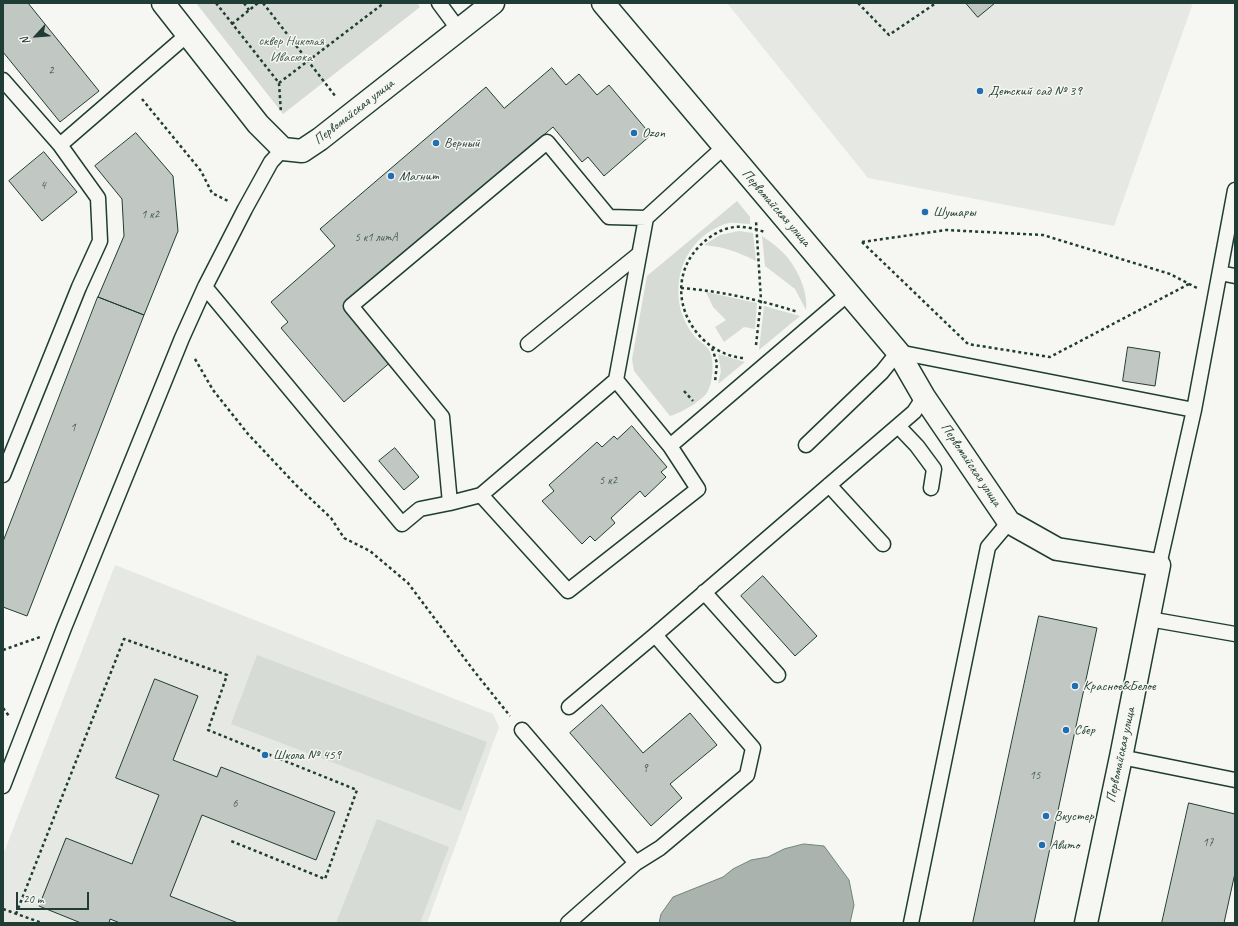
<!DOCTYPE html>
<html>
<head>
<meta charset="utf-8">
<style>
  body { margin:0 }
  #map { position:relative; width:1238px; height:926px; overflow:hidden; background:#f6f6f2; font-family:Caveat,sans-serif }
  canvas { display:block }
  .frame { position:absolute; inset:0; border:4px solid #1f3d34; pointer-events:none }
  .north { position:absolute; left:16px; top:16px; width:40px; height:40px; -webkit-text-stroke:3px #f6f6f2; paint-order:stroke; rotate:244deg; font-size:11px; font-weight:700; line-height:16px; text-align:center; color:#1f3d34 }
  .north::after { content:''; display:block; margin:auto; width:14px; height:18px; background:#1f3d34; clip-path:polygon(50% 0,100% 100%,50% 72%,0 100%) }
  .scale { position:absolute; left:16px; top:892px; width:73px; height:18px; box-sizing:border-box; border:2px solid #1f3d34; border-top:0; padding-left:5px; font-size:12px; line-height:14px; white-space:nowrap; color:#1f3d34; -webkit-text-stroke:3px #f6f6f2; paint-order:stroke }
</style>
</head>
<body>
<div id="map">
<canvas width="1238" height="926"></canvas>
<div class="frame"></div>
<div class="north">N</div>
<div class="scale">20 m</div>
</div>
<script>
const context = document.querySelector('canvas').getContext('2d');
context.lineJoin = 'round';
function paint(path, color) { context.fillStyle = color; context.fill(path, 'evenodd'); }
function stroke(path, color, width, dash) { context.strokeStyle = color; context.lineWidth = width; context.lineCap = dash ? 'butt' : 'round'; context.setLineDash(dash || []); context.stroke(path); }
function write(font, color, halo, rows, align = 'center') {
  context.font = font + ' Caveat,sans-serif'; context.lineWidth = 3; context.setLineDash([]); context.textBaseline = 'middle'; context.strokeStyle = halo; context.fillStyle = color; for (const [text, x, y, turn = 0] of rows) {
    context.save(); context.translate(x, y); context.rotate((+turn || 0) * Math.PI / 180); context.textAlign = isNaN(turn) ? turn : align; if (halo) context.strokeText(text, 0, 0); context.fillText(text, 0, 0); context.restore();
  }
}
paint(new Path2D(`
  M 727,3 L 1193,3 L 1114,226 L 868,178 Z
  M 115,565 L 493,714 L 499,727 L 427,923 L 3,923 L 3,855 Z`), '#e6e8e4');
paint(new Path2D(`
  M 196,3 L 417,3 L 420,7 L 283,114 Z
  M 737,201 L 750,217 L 750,224 C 744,224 736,222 729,223 C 723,224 718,227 712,230 C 683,247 672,283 682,314 C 685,323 690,331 696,338 C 700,342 706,345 709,350 C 715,359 713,386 706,394 C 698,403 681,413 670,416 L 634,371 L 632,359 L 647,276 Z
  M 739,231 L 753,233 L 756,261 C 738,252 725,247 704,245 L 720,235 Z
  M 762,236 C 768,240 774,244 779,249 C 794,261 809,290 806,310 L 795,289 L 765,266 Z
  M 706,292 L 757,303 L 755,329 L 744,327 L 724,342 L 715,327 L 726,320 L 713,307 Z
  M 764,306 L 800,316 L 759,350 Z
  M 718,354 L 745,362 L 718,384 L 721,371 Z
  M 257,655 L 487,742 L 461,811 L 231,724 Z
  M 377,819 L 449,847 L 420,923 L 336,923 Z`), '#d6dbd6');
const water = new Path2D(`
  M 804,844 L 824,846 L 849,880 L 854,905 L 850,923 L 659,923 L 661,914 L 673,897 L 723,877 L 733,869 L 751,860 L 768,857 L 784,849 Z`);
paint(water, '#aab3ae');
stroke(water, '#72847d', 1);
const building = new Path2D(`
  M 3,3 L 28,3 L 99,91 L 60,122 L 3,52 Z
  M 966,3 L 995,3 L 978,17 Z
  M 552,68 L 566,85 L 579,74 L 597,95 L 609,85 L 651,135 L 604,176 L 588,157 L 582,162 L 553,127 L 345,304 L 393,360 L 344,402 L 281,328 L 288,322 L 271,302 L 335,246 L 320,229 L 486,87 L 504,108 Z
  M 136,133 L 173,176 L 178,231 L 144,315 L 98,297 L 124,236 L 122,199 L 95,166 Z
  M 44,152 L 77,192 L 42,221 L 9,181 Z
  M 98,297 L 144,315 L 27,616 L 3,607 L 3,542 Z
  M 1128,347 L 1160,352 L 1155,386 L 1123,381 Z
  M 632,426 L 667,467 L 661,472 L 666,477 L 645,497 L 640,491 L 611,518 L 615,523 L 595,541 L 590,536 L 582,544 L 542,501 L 554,491 L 549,485 L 597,442 L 602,447 L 614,436 L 617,439 Z
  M 395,448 L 419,477 L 404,490 L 379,461 Z
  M 763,576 L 817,636 L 795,656 L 741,596 Z
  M 1039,616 L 1097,628 L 1034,923 L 973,923 Z
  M 155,679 L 198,696 L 173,760 L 217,777 L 221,767 L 335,812 L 316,860 L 202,815 L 170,896 L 238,923 L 120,923 L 110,919 L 109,923 L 81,923 L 39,906 L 66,838 L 132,864 L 159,795 L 116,778 Z
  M 602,705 L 643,753 L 690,713 L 717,745 L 670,784 L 682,798 L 651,826 L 570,733 Z
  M 1189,803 L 1235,814 L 1235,873 L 1224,923 L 1162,923 Z`);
paint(building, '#c1c8c3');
stroke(building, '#1f3d34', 1);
const service = new Path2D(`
  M 439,3 L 459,30
  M 3,80 L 60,145
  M 1220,273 L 1235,276
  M 205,287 L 402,524 L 420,509 L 450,503 L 442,417 L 351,306 L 547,142 L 609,217 L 646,218 L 724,147
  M 528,344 L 639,254
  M 898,426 L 917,446 L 934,469 L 931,488
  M 806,445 L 882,372 L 898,352 L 1194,410
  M 670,446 L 849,293
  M 3,475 L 79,287 L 100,241 L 98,198 L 60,145 L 187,35
  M 829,485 L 883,544
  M 481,495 L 568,591 L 698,489 L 670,446 L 616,380
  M 450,503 L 481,495 L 616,380 L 646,218
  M 1159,565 L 1194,410 L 1235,190
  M 704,592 L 778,675
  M 1149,619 L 1235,634
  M 655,635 L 914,412 L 924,397
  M 522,730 L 636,863
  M 1121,757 L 1235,780
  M 3,786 L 64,628 L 182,338 L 205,287 L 245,209 L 271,162 L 283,149
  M 568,923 L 636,863 L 660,848 L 747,775 L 753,748 L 655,635 L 569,707
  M 911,923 L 988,547 L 1009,522`);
const minor = new Path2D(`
  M 163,3 L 258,124 L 283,149 L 302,151 L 320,139 L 493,3
  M 603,3 L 898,352 L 924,397 L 1009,522 L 1057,549 L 1159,565 L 1121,757 L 1086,923`);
stroke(service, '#1f3d34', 17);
stroke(minor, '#1f3d34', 25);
stroke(new Path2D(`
  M 216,3 L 279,83 L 281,113
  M 244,3 L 249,10
  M 263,3 L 336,97
  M 858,3 L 889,35 L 936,3
  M 232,24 L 258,3
  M 279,83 L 384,3
  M 142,99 L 201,171 L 212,193 L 228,201
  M 862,242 L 968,344 L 1050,357 L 1189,284
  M 862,242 L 946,230 L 1043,235 L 1170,274 L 1197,288
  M 681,288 C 721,291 760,300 798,312
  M 756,345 L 761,300 L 756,221
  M 712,348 L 717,363 L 715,382
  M 743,358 C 730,357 717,351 707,343 C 675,316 671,269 705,241 C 713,234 724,228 735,227 C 745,226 756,229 765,232
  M 195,359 L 213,390 L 248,434 L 296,485 L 331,518 L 344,538 L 370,551 L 408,583 L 474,671 L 510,716
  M 684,391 L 693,401
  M 3,650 L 40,637
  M 3,708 L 9,716
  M 3,909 L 42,923
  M 16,914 L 124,639 L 227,675 L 208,730 L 357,790 L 325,879 L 231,841`), '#1f3d34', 2.5, [3, 3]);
stroke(service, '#f6f6f2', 14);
stroke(minor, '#f6f6f2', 22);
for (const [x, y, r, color] of [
  [980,91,4,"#1f6fb2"],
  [634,133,4,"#1f6fb2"],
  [436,143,4,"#1f6fb2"],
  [391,176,4,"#1f6fb2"],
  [925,212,4,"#1f6fb2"],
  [1075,686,4,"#1f6fb2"],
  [1066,730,4,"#1f6fb2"],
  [265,755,4,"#1f6fb2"],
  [1046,816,4,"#1f6fb2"],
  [1042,845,4,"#1f6fb2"]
]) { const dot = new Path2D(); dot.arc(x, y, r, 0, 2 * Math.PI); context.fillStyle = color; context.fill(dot); stroke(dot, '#f6f6f2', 1.5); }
write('12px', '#486058', null, [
  ["2",51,71],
  ["4",43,186],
  ["1 к2",150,215],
  ["5 к1 литА",376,238],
  ["1",73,428],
  ["5 к2",608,481],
  ["9",645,769],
  ["15",1035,776],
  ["6",235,804],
  ["17",1208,843]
]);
write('14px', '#445d54', '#f6f6f2', [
  ["сквер Николая",291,41],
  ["Ивасюка",291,57]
]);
write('14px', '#1f3d34', '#f6f6f2', [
  ["Детский сад № 39",988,91],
  ["Ozon",642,133],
  ["Верный",444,143],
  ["Магнит",399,176],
  ["Шушары",933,212],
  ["Красное&Белое",1083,686],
  ["Сбер",1074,730],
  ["Школа № 459",273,755],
  ["Вкустер",1054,816],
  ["Авито",1050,845]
], 'left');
write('14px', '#1f3d34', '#f6f6f2', [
  ["Первомайская улица",354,112,-38],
  ["Первомайская улица",776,208,49],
  ["Первомайская улица",971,465,56],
  ["Первомайская улица",1121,755,-78]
]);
</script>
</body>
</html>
